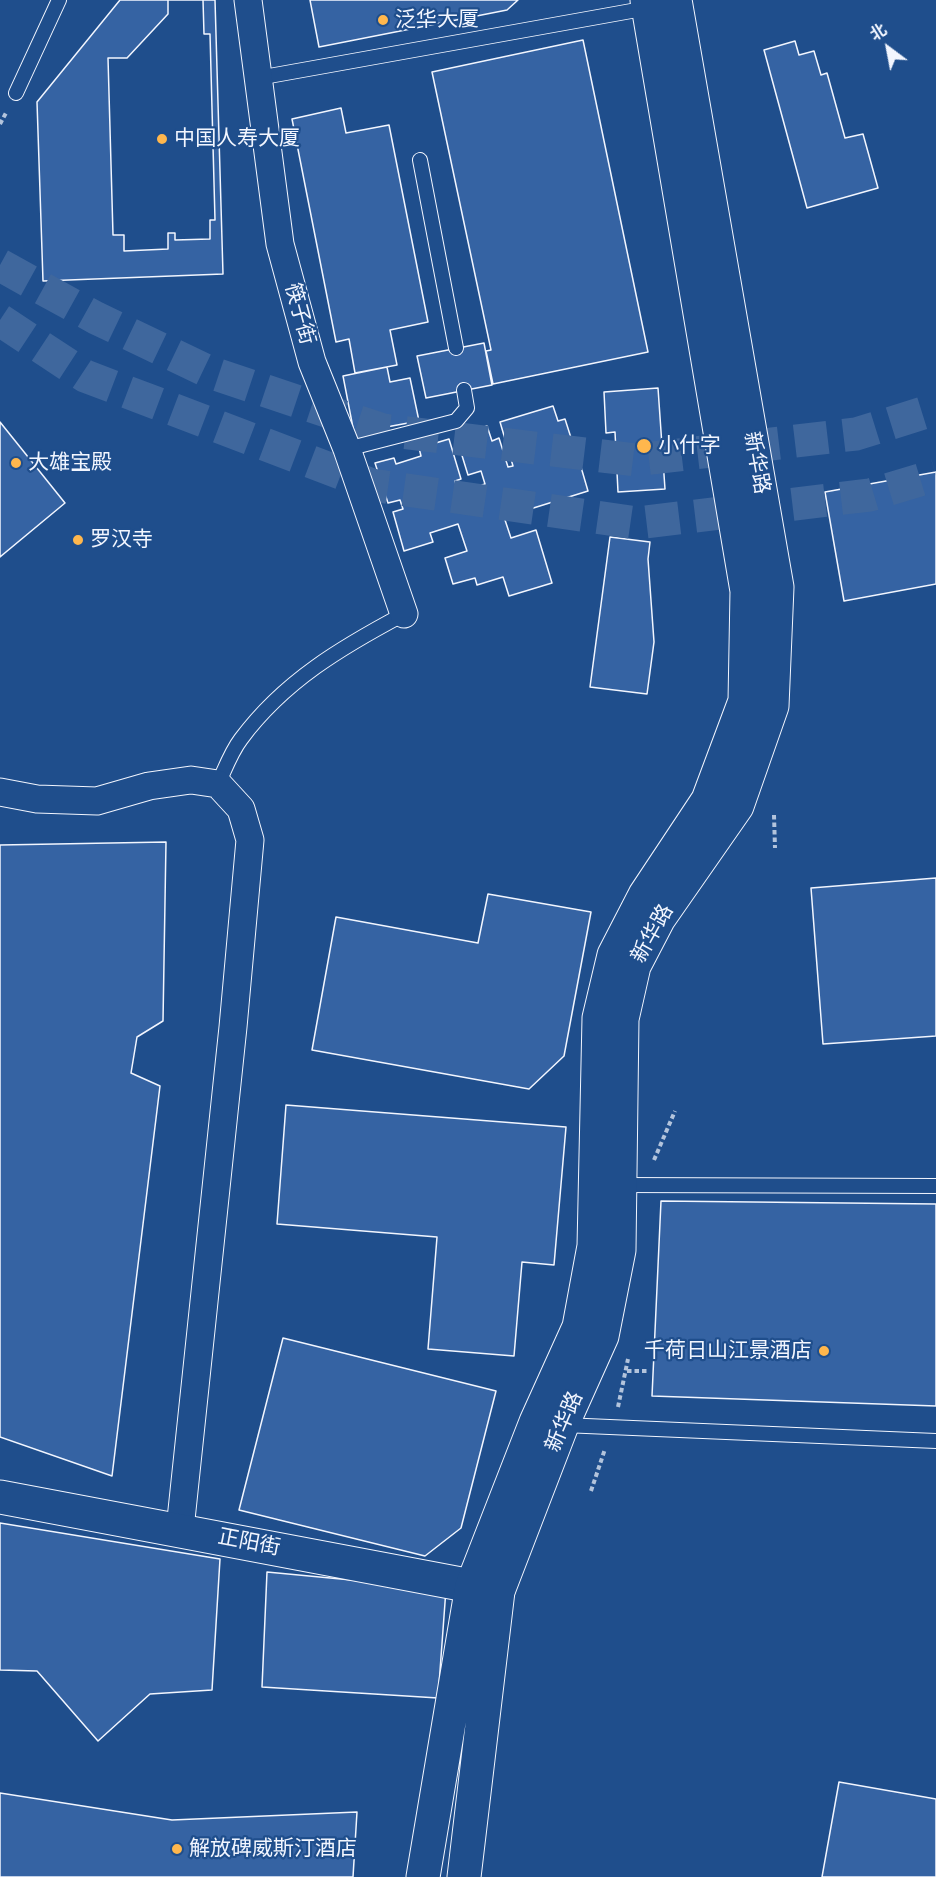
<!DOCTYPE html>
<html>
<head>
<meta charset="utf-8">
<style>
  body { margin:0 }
  #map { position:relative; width:936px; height:1877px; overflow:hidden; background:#1f4e8c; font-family:"DM Sans","Noto Sans SC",sans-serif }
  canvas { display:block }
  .north { position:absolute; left:858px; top:18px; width:60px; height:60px; -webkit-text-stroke:4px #1f4e8c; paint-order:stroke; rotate:328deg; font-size:16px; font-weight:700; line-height:24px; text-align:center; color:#f2f6ff }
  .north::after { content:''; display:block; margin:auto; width:21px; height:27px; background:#f2f6ff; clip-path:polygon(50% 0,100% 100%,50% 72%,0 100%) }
</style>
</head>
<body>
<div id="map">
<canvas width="936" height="1877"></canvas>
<div class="north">北</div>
</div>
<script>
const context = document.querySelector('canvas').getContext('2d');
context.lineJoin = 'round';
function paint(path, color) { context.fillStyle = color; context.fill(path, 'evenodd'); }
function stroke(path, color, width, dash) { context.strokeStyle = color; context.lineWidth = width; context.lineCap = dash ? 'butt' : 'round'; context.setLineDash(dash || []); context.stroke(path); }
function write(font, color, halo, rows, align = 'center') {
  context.font = font + ' "DM Sans","Noto Sans SC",sans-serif'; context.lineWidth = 4.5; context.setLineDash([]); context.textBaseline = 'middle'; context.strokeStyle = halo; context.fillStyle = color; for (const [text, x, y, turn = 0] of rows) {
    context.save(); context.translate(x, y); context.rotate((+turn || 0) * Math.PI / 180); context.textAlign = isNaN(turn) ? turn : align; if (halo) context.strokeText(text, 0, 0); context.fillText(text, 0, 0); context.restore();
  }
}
const building = new Path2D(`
  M 120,0 L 215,0 L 223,274 L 43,281 L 37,102 Z
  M 168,0 L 203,0 L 204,34 L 210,34 L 215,220 L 210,220 L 210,239 L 175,240 L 175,233 L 168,233 L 168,249 L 124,251 L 124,235 L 113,235 L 108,58 L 127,58 L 168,14 Z
  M 310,0 L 518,0 L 507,10 L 319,47 Z
  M 583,40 L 648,352 L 493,384 L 486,351 L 491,350 L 432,72 Z
  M 795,41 L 799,55 L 814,51 L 821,75 L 827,73 L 845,138 L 863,134 L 878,188 L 807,208 L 764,50 Z
  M 341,108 L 346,133 L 389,125 L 428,322 L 390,330 L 397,365 L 355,373 L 349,339 L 336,342 L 292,119 Z
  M 484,343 L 492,385 L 426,398 L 417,356 Z
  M 387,367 L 390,382 L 410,378 L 419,421 L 354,433 L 343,376 Z
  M 658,388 L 665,489 L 618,492 L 615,432 L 606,433 L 604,392 Z
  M 553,406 L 558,421 L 565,419 L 573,444 L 566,446 L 567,452 L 576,450 L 588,491 L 527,510 L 524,502 L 502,511 L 511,538 L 536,530 L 552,583 L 509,596 L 503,577 L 477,585 L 475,578 L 453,584 L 445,558 L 467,551 L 458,524 L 430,533 L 433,542 L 404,551 L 393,512 L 403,509 L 400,500 L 388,503 L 375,463 L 394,458 L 396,464 L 421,456 L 419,448 L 449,439 L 461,479 L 455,481 L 458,492 L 485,484 L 481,471 L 468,475 L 456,436 L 487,426 L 492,441 L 499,438 L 508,467 L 513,466 L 500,422 Z
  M 0,422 L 65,503 L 0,557 Z
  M 936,472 L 936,584 L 844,601 L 825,492 Z
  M 610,537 L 650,542 L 648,559 L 654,642 L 647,694 L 590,687 Z
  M 166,842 L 163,1021 L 137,1037 L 131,1073 L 160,1086 L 112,1476 L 0,1437 L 0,845 Z
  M 936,878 L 936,1036 L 823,1044 L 811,888 Z
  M 488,894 L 591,912 L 564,1056 L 529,1089 L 312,1050 L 336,917 L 478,943 Z
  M 286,1105 L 566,1127 L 554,1265 L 522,1262 L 514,1356 L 428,1349 L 437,1237 L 277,1224 Z
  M 661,1201 L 936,1204 L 936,1406 L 652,1396 Z
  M 283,1338 L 496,1391 L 461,1528 L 425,1556 L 239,1510 Z
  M 0,1523 L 220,1559 L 212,1690 L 150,1694 L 98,1741 L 37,1671 L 0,1670 Z
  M 267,1572 L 446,1589 L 438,1698 L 262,1687 Z
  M 839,1782 L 936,1799 L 936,1877 L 822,1877 Z
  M 0,1793 L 172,1820 L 357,1812 L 353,1877 L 0,1877 Z`);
paint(building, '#3563a3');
stroke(building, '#f2f6ff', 1.5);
stroke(new Path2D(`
  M 0,265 L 96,318 L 209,372 L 383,430 L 636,460 L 856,434 L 936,409
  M 0,320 L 85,376 L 372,485 L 637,523 L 870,495 L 936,475`), '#3f679d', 33, [33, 16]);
const service = new Path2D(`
  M 258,78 L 648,8
  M 16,93 L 59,0
  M 420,160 L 456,348
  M 347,449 L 456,421 L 467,408 L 464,390
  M 218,784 C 225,769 231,752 241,739 C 284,681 342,647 404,614
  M 621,1185 L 936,1186
  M 563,1425 L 936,1441`);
const minor = new Path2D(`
  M 248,0 L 280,244 L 312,362 L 347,449 L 404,614
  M 0,792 L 37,799 L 97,801 L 149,786 L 191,780 L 218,784 L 241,809 L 250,840 L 233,1027 L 180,1529`);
const tertiary = new Path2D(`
  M 0,1497 L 498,1591`);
const secondary = new Path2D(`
  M 423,1877 L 472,1586 L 536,1422 L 579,1327 L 594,1246 L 599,1018 L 614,955 L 645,895 L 708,800 L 745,701 L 747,591 L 647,0
  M 464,1877 L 498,1591 L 562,1425 L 602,1336 L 619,1250 L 622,1019 L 634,966 L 659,918 L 737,806 L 772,706 L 777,587 L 675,0`);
stroke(service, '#f2f6ff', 16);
stroke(minor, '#f2f6ff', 29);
stroke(tertiary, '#f2f6ff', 35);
stroke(secondary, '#f2f6ff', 35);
stroke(new Path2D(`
  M 0,124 L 7,111
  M 774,815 L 775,848
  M 654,1160 L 675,1111
  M 627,1371 L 647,1371
  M 618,1407 L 628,1359
  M 591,1491 L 605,1449`), '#b3c4dc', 4, [4.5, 3]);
stroke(service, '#1f4e8c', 14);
stroke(minor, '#1f4e8c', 27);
stroke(tertiary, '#1f4e8c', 33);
stroke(secondary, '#1f4e8c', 33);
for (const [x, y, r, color] of [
  [383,20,6,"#ffb74d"],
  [162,139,6,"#ffb74d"],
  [644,446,8,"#ffb74d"],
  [16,463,6,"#ffb74d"],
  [78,540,6,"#ffb74d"],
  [824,1351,6,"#ffb74d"],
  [177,1849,6,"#ffb74d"]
]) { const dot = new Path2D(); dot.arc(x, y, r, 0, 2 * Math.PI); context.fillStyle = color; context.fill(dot); stroke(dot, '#1f4e8c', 2); }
write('21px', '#f2f6ff', '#1f4e8c', [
  ["泛华大厦",395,20],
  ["中国人寿大厦",174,139],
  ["小什字",658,446],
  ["大雄宝殿",28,463],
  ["罗汉寺",90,540],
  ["千荷日山江景酒店",812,1351,"right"],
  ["解放碑威斯汀酒店",189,1849]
], 'left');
write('21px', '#f2f6ff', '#1f4e8c', [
  ["筷子街",299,314,75],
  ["新华路",756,463,80],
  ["新华路",653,934,-61],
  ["新华路",565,1422,-67],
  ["正阳街",249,1543,11]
]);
</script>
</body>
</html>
